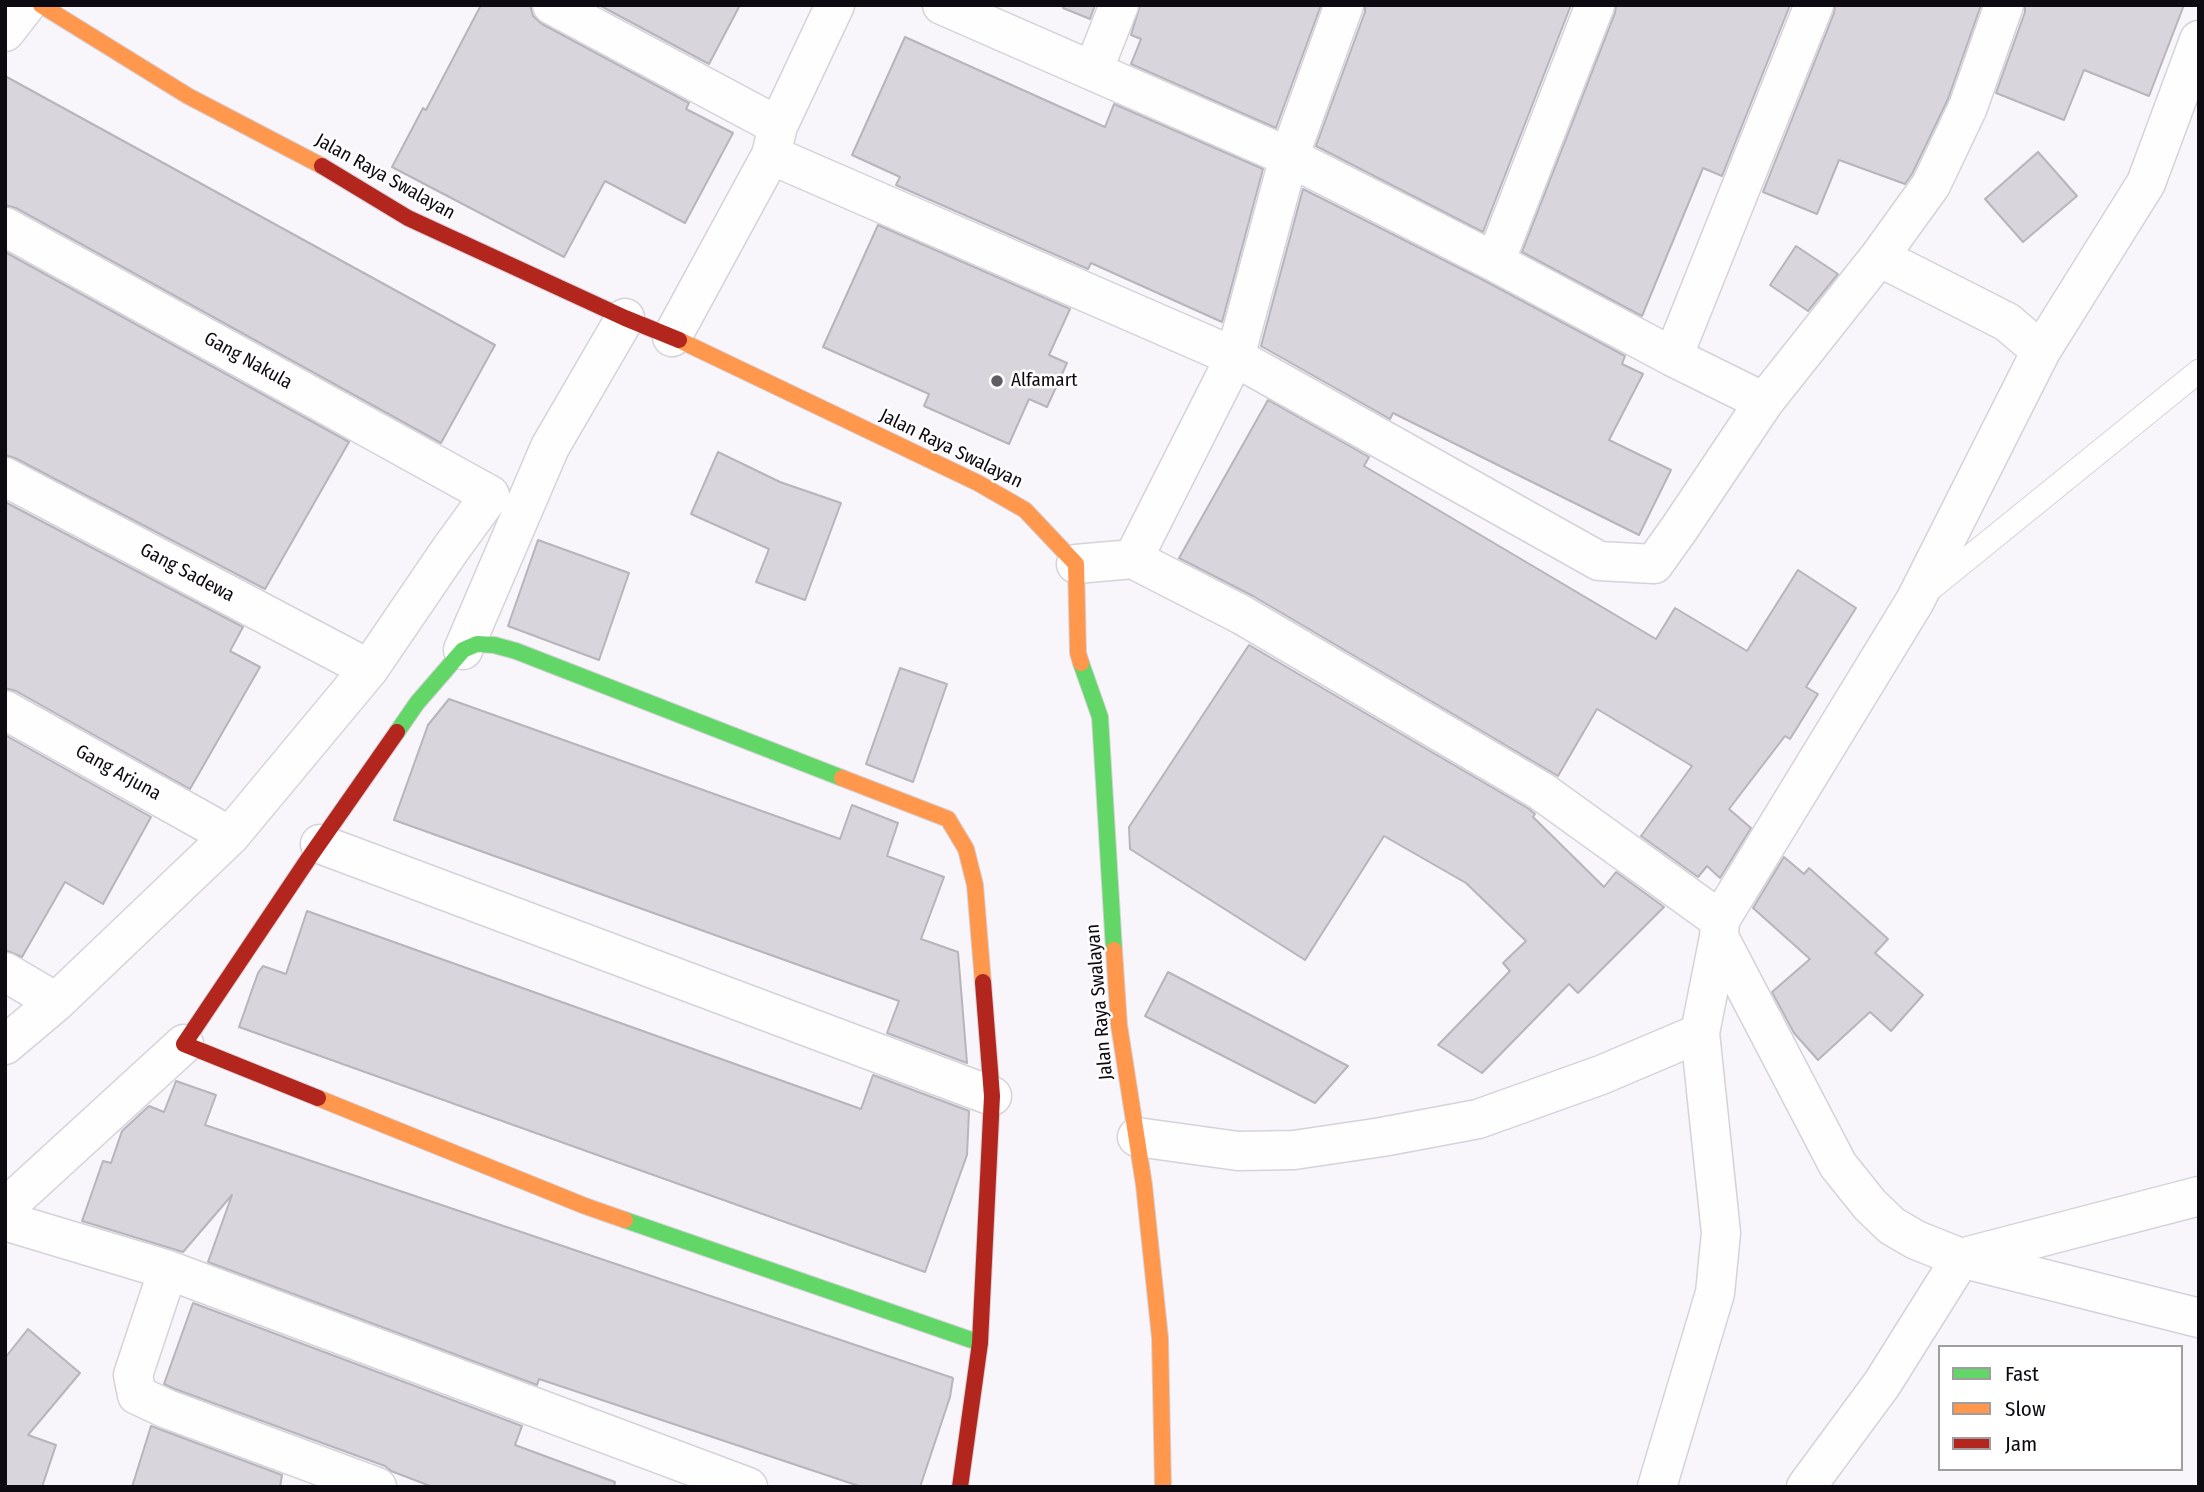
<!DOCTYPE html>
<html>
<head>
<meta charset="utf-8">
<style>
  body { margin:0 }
  #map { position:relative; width:2204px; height:1492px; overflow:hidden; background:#f8f5fb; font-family:"Fira Sans Condensed",sans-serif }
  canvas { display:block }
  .frame { position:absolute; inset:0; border:7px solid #0e0a12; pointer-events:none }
  .legend { position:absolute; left:1938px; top:1345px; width:245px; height:126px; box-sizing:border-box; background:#fff; border:2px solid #9f9da0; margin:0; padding:9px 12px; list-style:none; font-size:21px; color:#0e0a12 }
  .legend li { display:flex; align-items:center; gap:14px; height:35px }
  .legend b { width:35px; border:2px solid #9f9da0 }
</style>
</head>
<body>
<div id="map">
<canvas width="2204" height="1492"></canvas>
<div class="frame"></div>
<ul class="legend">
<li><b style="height:9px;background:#63d668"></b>Fast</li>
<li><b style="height:9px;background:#ff974d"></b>Slow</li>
<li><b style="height:9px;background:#b3261e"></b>Jam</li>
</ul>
</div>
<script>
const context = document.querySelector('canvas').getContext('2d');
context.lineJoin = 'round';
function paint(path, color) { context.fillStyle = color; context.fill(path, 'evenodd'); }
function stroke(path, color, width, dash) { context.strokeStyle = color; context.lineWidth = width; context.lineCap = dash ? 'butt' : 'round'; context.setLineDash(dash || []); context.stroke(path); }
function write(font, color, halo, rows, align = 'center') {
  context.font = font + ' "Fira Sans Condensed",sans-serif'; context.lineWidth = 5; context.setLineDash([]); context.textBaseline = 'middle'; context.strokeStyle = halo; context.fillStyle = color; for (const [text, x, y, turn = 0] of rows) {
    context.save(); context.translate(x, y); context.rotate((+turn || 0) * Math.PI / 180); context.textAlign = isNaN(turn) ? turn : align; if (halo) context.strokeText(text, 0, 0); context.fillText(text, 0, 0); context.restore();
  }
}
const building = new Path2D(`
  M 481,5 L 530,5 L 533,16 L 542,24 L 689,103 L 686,109 L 733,133 L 685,223 L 605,181 L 564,257 L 392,167 L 423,108 L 426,110 Z
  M 599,5 L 740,5 L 709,64 Z
  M 1064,5 L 1095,5 L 1090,19 L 1063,8 Z
  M 1140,5 L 1321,5 L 1276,128 L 1131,64 L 1141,39 L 1131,35 Z
  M 1365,5 L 1571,5 L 1483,232 L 1316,146 L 1365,12 Z
  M 1616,5 L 1790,5 L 1722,176 L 1703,168 L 1642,316 L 1522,252 L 1615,13 Z
  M 1835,5 L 1981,5 L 1948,99 L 1912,174 L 1905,184 L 1839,160 L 1817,214 L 1763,192 L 1834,13 Z
  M 2025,5 L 2184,5 L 2149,96 L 2084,70 L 2064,120 L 1996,93 L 2025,12 Z
  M 905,37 L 1105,127 L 1114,104 L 1263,169 L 1222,322 L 1091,263 L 1088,269 L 896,185 L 900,177 L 852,155 Z
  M 5,76 L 495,345 L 441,443 L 16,208 L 5,205 Z
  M 2038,152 L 2077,196 L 2023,242 L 1985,199 Z
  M 1303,189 L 1485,281 L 1625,356 L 1622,364 L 1643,374 L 1609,440 L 1671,470 L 1639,535 L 1393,413 L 1390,419 L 1261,346 Z
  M 878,225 L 1070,309 L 1049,355 L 1067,363 L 1047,407 L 1029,399 L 1009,444 L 924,406 L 929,394 L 823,347 Z
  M 1796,246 L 1838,274 L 1808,311 L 1770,285 Z
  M 5,252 L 349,442 L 265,589 L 15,458 L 5,455 Z
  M 1268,400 L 1369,457 L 1364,466 L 1656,639 L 1675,608 L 1747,651 L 1798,570 L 1856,608 L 1806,687 L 1818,694 L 1790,739 L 1785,736 L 1729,809 L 1751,828 L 1720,878 L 1707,866 L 1698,877 L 1641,836 L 1692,766 L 1597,709 L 1558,776 L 1253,596 L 1179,558 Z
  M 718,452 L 780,482 L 841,503 L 805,600 L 756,582 L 769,549 L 691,514 Z
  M 5,502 L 243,627 L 230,651 L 260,667 L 190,789 L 16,691 L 5,688 Z
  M 538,540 L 629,573 L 599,660 L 508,626 Z
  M 1249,645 L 1529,809 L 1535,814 L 1533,817 L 1604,887 L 1616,872 L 1664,907 L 1578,993 L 1569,984 L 1482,1073 L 1438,1045 L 1510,971 L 1503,963 L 1526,941 L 1466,883 L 1384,836 L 1305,960 L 1130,849 L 1129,827 Z
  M 900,668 L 947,684 L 913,782 L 866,764 Z
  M 449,699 L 840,839 L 852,805 L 898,823 L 887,856 L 944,877 L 921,939 L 958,952 L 967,1063 L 887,1033 L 899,1001 L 394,820 L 428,725 Z
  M 5,735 L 151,817 L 103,904 L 65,882 L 22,957 L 5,950 Z
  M 1784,857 L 1804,874 L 1809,868 L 1888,939 L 1875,953 L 1923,995 L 1891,1031 L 1870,1012 L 1818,1060 L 1794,1033 L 1772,992 L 1810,959 L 1753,908 Z
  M 307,911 L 861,1109 L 873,1075 L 969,1111 L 967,1155 L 925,1272 L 239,1027 L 258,973 L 263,966 L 286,974 Z
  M 1168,972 L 1348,1066 L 1315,1103 L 1145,1016 Z
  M 176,1081 L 216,1095 L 205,1125 L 953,1378 L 950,1397 L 920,1487 L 862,1487 L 539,1379 L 537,1385 L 208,1262 L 232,1195 L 183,1252 L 82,1221 L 103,1161 L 111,1163 L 122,1131 L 149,1106 L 164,1112 Z
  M 193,1303 L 522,1426 L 515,1445 L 615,1482 L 614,1487 L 433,1487 L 391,1471 L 385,1466 L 175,1389 L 164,1384 Z
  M 28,1329 L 80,1373 L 28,1435 L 56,1445 L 42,1487 L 5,1487 L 5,1358 Z
  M 151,1426 L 282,1475 L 280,1487 L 132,1487 Z`);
paint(building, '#d8d5dc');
stroke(building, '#b8b4bb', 2);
const lane = new Path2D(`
  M 1929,590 L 2199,371`);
const street = new Path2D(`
  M 552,5 L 778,126
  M 942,5 L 1289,157 L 1495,262 L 1673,357 L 1764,402
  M 5,32 L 26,5
  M 1093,71 L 1119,5
  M 771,155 L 1235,357 L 1599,561 L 1654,564 L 1679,529 L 1764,402 L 1879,257 L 1931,185 L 1968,107 L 2004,5
  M 5,227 L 490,495 L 450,550 L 369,669 L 230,836 L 56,1002 L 5,1045
  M 1495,262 L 1595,5
  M 672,337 L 771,155 L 778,126 L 835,5
  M 2041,351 L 2146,183 L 2199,40
  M 1673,357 L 1814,5
  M 5,477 L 369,669
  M 1133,559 L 1235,357 L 1289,157 L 1344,5
  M 1076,564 L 1133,559 L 1242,615 L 1541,791 L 1720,920 L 1719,937 L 1838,1165 L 1870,1205 L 1892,1226 L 1916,1240 L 1961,1258 L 2199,1318
  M 463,650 L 550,447 L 625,318
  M 5,710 L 230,836
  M 320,844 L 992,1096
  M 1720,920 L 1915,601 L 2041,351 L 2007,322 L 1879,257
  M 5,972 L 56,1002
  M 184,1044 L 6,1207 L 6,1218 L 15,1224 L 168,1270 L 748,1487
  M 1137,1137 L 1238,1151 L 1294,1150 L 1382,1137 L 1478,1119 L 1601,1075 L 1700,1033
  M 168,1270 L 133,1375 L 137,1395 L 167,1409 L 377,1487
  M 1657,1487 L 1715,1293 L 1721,1233 L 1700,1033 L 1719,937
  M 1806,1487 L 1882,1384 L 1961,1258 L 2199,1196`);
const fast = new Path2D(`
  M 1081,663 L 1100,717 L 1114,950
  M 397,732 L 417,703 L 463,650 L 477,644 L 494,645 L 516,651 L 842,778
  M 625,1220 L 980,1343`);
const slow = new Path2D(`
  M 41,5 L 188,96 L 322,166
  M 679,340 L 978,483 L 1025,510 L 1076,564 L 1078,653 L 1081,663
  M 842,778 L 948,819 L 966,849 L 975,885 L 983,982
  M 1114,950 L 1119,1025 L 1144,1185 L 1160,1338 L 1163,1487
  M 318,1098 L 585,1206 L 625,1220`);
const jam = new Path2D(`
  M 322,166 L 408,218 L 625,318 L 679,340
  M 318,1098 L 184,1044 L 311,855 L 397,732
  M 960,1487 L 980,1343 L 992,1096 L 983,982`);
stroke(lane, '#d5d2d9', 25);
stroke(street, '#d5d2d9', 41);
stroke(fast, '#d5d2d9', 18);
stroke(slow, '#d5d2d9', 18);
stroke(jam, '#d5d2d9', 18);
stroke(lane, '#fefefe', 23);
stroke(street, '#fefefe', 38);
stroke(fast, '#63d668', 16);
stroke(slow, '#ff974d', 16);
stroke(jam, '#b3261e', 16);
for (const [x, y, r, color] of [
  [997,381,7,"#605c64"]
]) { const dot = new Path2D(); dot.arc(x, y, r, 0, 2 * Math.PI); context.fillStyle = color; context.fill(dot); stroke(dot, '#fff', 2.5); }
write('19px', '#0e0a12', '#fff', [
  ["Jalan Raya Swalayan",385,177,29],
  ["Gang Nakula",248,361,29],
  ["Jalan Raya Swalayan",951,449,26],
  ["Gang Sadewa",187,573,28],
  ["Gang Arjuna",118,773,29],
  ["Jalan Raya Swalayan",1100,1002,-95]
]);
write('19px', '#0e0a12', '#fff', [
  ["Alfamart",1011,381]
], 'left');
</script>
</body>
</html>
